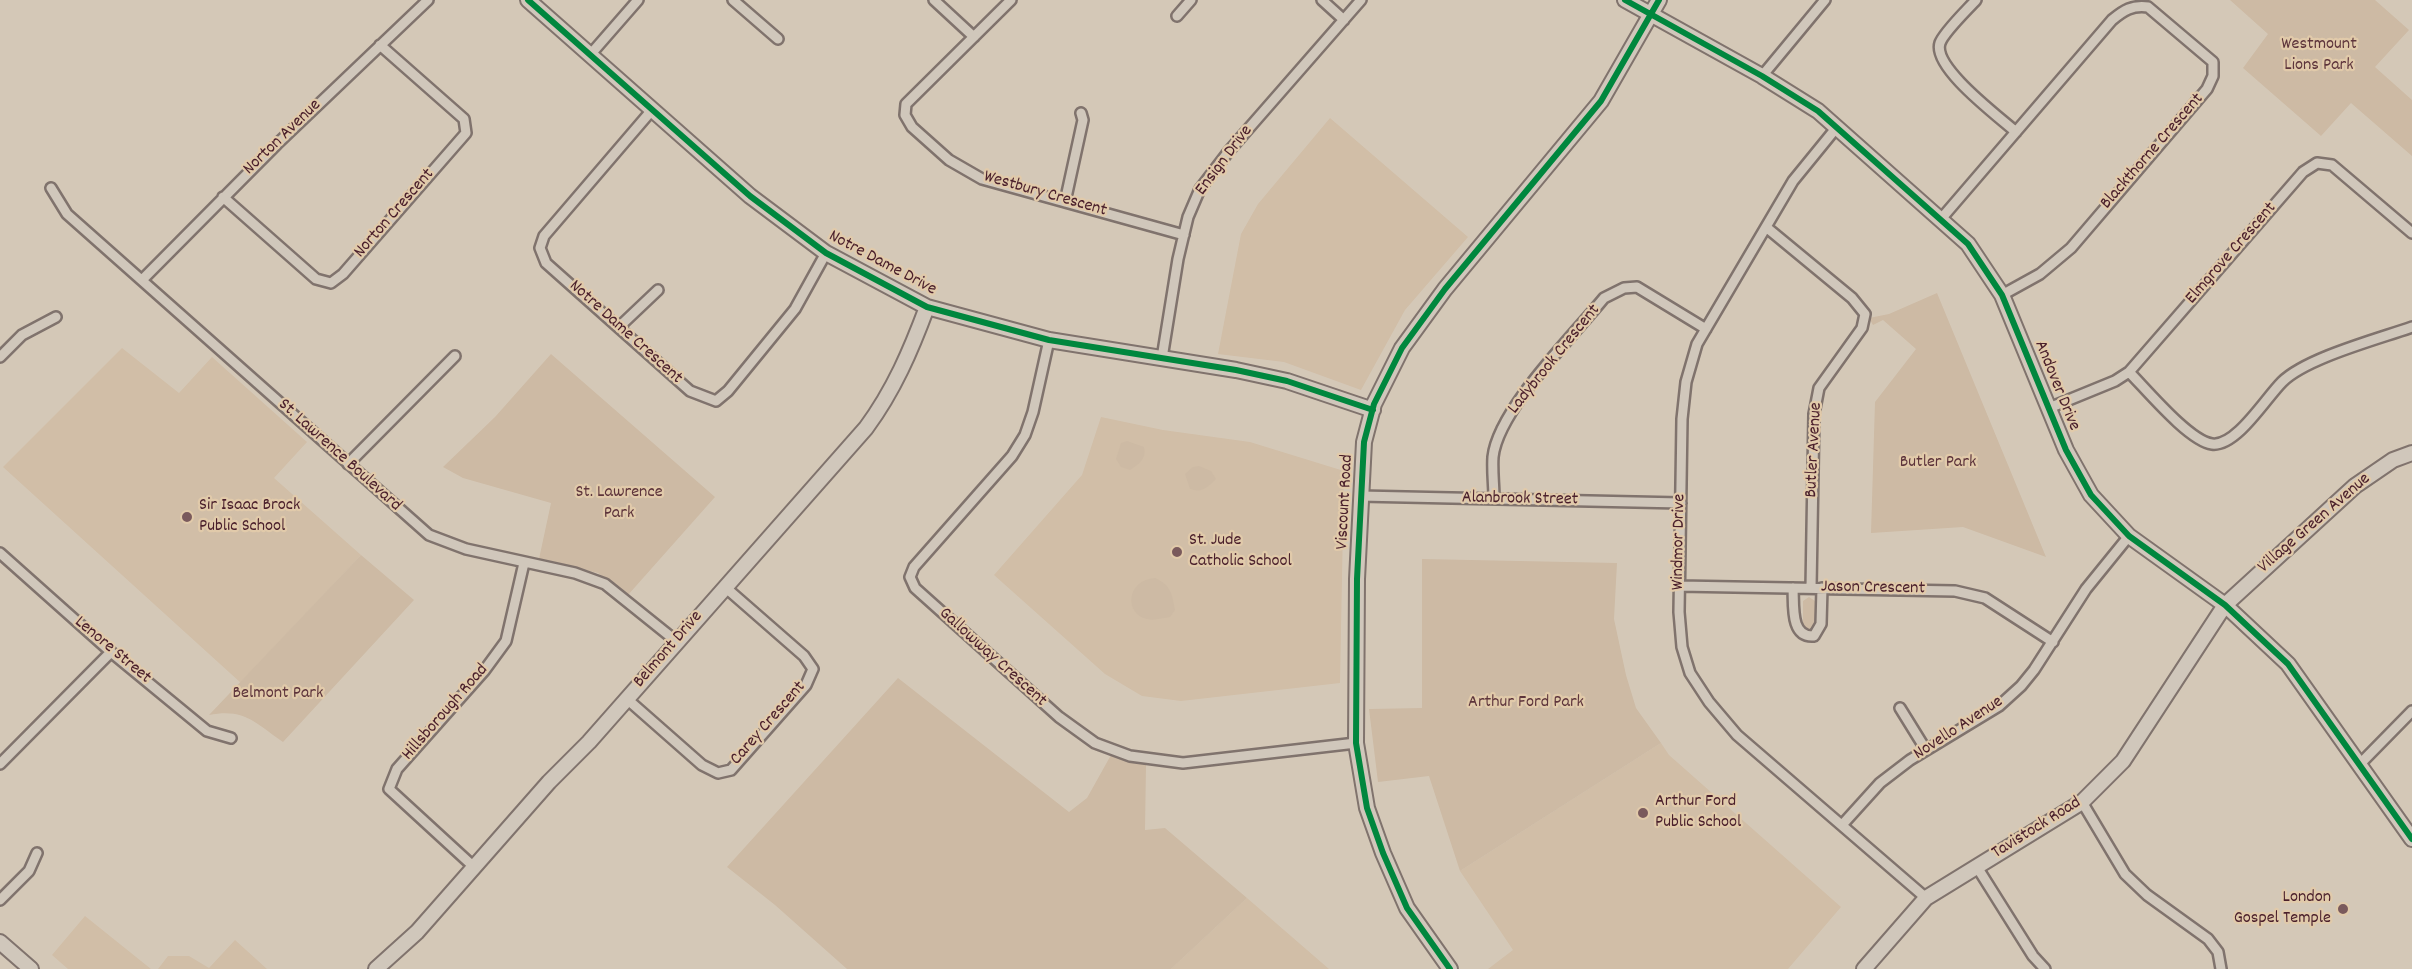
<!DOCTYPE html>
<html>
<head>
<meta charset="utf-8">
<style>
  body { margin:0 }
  canvas { display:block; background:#d4c8b7 }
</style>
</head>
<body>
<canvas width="2412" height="969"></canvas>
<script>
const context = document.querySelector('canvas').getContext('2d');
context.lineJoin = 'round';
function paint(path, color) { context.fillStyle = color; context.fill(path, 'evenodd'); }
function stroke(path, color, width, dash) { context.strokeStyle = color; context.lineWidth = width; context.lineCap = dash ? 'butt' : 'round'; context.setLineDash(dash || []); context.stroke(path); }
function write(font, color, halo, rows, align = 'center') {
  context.font = font + ' Dekko,sans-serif'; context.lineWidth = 4.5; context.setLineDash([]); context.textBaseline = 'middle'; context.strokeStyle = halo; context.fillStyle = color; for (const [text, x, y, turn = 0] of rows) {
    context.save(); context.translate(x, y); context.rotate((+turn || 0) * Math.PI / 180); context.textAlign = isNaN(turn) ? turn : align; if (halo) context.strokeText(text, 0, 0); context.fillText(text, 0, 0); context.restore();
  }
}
paint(new Path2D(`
  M 1330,118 L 1468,237 L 1405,310 L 1361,390 L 1284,362 L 1218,354 L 1241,234 L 1258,204 Z
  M 122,348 L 179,393 L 212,357 L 307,442 L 274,478 L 361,555 L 241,683 L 3,467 Z
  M 1101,417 L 1163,430 L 1250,442 L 1344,471 L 1340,683 L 1181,701 L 1142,696 L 1105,674 L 994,575 L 1082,475 Z
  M 1661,743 L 1669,755 L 1841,907 L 1788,969 L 1488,969 L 1513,950 L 1460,871 Z
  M 1247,898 L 1329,969 L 1171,969 Z
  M 85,916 L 151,969 L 68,969 L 52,955 Z
  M 235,940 L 267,969 L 158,969 L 168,956 L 189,956 L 209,968 Z`), '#d1bea7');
paint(new Path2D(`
  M 2230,0 L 2375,0 L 2409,30 L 2375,67 L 2412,100 L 2412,156 L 2351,103 L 2321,136 L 2243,68 L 2268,34 Z
  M 1937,293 L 2046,557 L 1963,527 L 1871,533 L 1875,402 L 1916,349 L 1883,320 L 1873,325 L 1869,318 L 1889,314 Z
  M 551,354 L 715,497 L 628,595 L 598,573 L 539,559 L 551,503 L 463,478 L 443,467 L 495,417 Z
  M 1127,441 L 1144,447 C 1147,459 1138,465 1130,470 L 1121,467 L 1116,459 L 1121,443 Z
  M 1199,466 L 1211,471 L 1216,479 C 1207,488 1202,493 1190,489 L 1185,474 L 1193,467 Z
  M 361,555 L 414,600 L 283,742 C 255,723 245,708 209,715 Z
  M 1422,559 L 1617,563 L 1614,619 L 1626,675 L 1636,708 L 1661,743 L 1460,871 L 1429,776 L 1378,782 L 1369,709 L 1422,708 Z
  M 1155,578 C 1171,585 1172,594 1175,610 L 1170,617 C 1163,618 1154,621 1147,619 C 1124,614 1126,580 1155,578 Z
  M 1809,597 L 1815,601 L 1815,626 L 1808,631 L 1803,625 L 1803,601 Z
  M 898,678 L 1069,812 L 1087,798 L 1111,755 L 1146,765 L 1145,830 L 1165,828 L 1247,898 L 1171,969 L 847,969 L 775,905 L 727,867 Z`), '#cdbaa4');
const street = new Path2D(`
  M 733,0 L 778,39
  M 934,0 L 974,37
  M 1011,0 L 906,104 L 905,115 L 912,127 L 949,160 L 982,179 L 1184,235
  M 1322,0 L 1344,20
  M 1976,0 C 1967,10 1944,32 1940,43 C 1932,67 1998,116 2016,132
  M 1177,16 L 1191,0
  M 590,55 L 638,0
  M 1762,76 L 1825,0
  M 652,110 L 544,236 L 540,248 L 546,263 L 690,391 L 716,401 L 728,391 L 795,309 L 826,253
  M 1837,127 L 1793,181 L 1697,344 L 1686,382 L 1682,419 L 1679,612 L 1682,647 L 1690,673 L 1709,702 L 1737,735 L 1926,898
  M 51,188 L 67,214 L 429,535 L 466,549 L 575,573 L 605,584 L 676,641
  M 223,197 L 316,279 L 331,283 L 343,274 L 466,133 L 464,119 L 380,45
  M 1065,202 L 1083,120 L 1081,113
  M 1941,219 L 2112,20 C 2124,10 2132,5 2148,7 L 2213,62 L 2213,76 L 2207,89 L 2071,248 L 2040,274 L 2002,295
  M 1766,227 L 1852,298 L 1865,314 L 1862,328 L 1819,388 L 1814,414 L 1811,588
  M 142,280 L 277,144 L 428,0
  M 619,327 L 658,290
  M 1049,340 L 1033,412 L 1025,435 L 1012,456 L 914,567 L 910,577 L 915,588 L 1059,717 L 1095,743 L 1130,756 L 1183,763 L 1356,743
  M 0,357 L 22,335 L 56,317
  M 1162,358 L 1178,259 L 1188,217 L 1200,189 L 1229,151 L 1361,0
  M 2129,372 C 2146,389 2189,441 2212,444 C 2236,447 2265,399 2282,382 C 2306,358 2378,339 2412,327
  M 2049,408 L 2115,381 L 2129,372 L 2303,172 L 2317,163 L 2332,165 L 2412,233
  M 348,464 L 455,356
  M 1360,496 L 1681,503
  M 1494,499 C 1494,485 1492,471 1493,457 C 1498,410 1573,336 1604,298 L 1624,288 L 1637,287 L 1706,329
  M 0,553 L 111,652 L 207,731 L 231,738
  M 1679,586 L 1955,591 L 1985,598 L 2053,642
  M 1793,588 C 1794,605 1790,638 1814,636 L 1821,624 L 1822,588
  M 627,699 L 702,765 L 718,773 L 731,770 L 806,685 L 813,669 L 804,656 L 725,587
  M 1900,708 L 1926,750
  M 0,764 L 111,652
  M 2359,765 L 2412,711
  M 2082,802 L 2125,874 L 2147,895 L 2208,939 L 2218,952 L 2221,969
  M 1842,825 L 1880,783 L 1910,760 L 1999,706 L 2021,686 L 2034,670 L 2086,589 L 2129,536
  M 474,867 L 389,789 L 397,769 L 484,671 L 506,641 L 524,563
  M 1977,867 L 2033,956 L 2045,969
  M 0,900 L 29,871 L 37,853`);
const secondary = new Path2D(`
  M 528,0 L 750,196 L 826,253 L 927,307 L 1049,340 L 1236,370 L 1287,381 L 1373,410
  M 1625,0 L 1762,76 L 1818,111 L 1968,244 L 2002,295 L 2066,450 L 2091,495 L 2129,536 L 2225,605 L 2288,664 L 2412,839
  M 0,942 L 31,969
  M 376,969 L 417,932 L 549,782 L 589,742 L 866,428 C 894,390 911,350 927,307
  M 1450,969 L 1407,908 L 1383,853 L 1367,808 L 1356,743 L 1357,579 L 1364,442 L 1374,404 L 1402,348 L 1445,289 L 1601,101 L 1659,0
  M 1864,969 L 1926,898 L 2082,802 L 2123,761 L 2225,605 L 2355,486 L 2393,460 L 2412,453`);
stroke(street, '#80736d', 14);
stroke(secondary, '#80736d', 18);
stroke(street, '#d0c7bb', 9);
stroke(secondary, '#d0c7bb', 14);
stroke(new Path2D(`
  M 528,0 L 750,196 L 826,253 L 927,307 L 1049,340 L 1236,370 L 1287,381 L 1373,410
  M 1625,0 L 1762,76 L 1818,111 L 1968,244 L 2002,295 L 2066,450 L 2091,495 L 2129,536 L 2225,605 L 2288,664 L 2412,839
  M 1450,969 L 1407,908 L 1383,853 L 1367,808 L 1356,743 L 1357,579 L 1364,442 L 1374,404 L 1402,348 L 1445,289 L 1601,101 L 1659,0`), '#00873e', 6);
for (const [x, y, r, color] of [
  [187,517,6,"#7a5a5c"],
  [1177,552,6,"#7a5a5c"],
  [1643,813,6,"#7a5a5c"],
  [2343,909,6,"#7a5a5c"]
]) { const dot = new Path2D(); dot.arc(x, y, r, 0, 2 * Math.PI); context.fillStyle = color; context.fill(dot); stroke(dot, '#e1caaa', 2); }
write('18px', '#5d343b', '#e1caaa', [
  ["Westmount",2319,46],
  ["Lions Park",2319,67],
  ["Butler Park",1938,464],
  ["St. Lawrence",619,494],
  ["Park",619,515],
  ["Belmont Park",278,695],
  ["Arthur Ford Park",1526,704]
]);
write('18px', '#4a1f2b', '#e1caaa', [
  ["Norton Avenue",283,138,-44],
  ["Blackthorne Crescent",2153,152,-49],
  ["Ensign Drive",1225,161,-53],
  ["Westbury Crescent",1045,195,16],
  ["Norton Crescent",395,214,-49],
  ["Elmgrove Crescent",2232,254,-49],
  ["Notre Dame Drive",882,264,28],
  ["Notre Dame Crescent",625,333,42],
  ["Ladybrook Crescent",1555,360,-51],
  ["Andover Drive",2056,386,68],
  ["Butler Avenue",1815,450,-87],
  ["St. Lawrence Boulevard",339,456,42],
  ["Alanbrook Street",1520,500,1],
  ["Viscount Road",1346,502,-87],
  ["Village Green Avenue",2315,524,-41],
  ["Windmor Drive",1680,542,-89],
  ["Jason Crescent",1873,589,1],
  ["Belmont Drive",669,650,-49],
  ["Lenore Street",112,651,40],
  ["Gallowway Crescent",992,658,42],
  ["Hillsborough Road",446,713,-49],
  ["Carey Crescent",769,724,-49],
  ["Novello Avenue",1959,729,-33],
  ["Tavistock Road",2037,829,-32]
]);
write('18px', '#4a1f2b', '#e1caaa', [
  ["Sir Isaac Brock",199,507],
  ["Public School",199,528],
  ["St. Jude",1189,542],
  ["Catholic School",1189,563],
  ["Arthur Ford",1655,803],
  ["Public School",1655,824],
  ["London",2331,899,"right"],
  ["Gospel Temple",2331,920,"right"]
], 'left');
</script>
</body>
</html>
